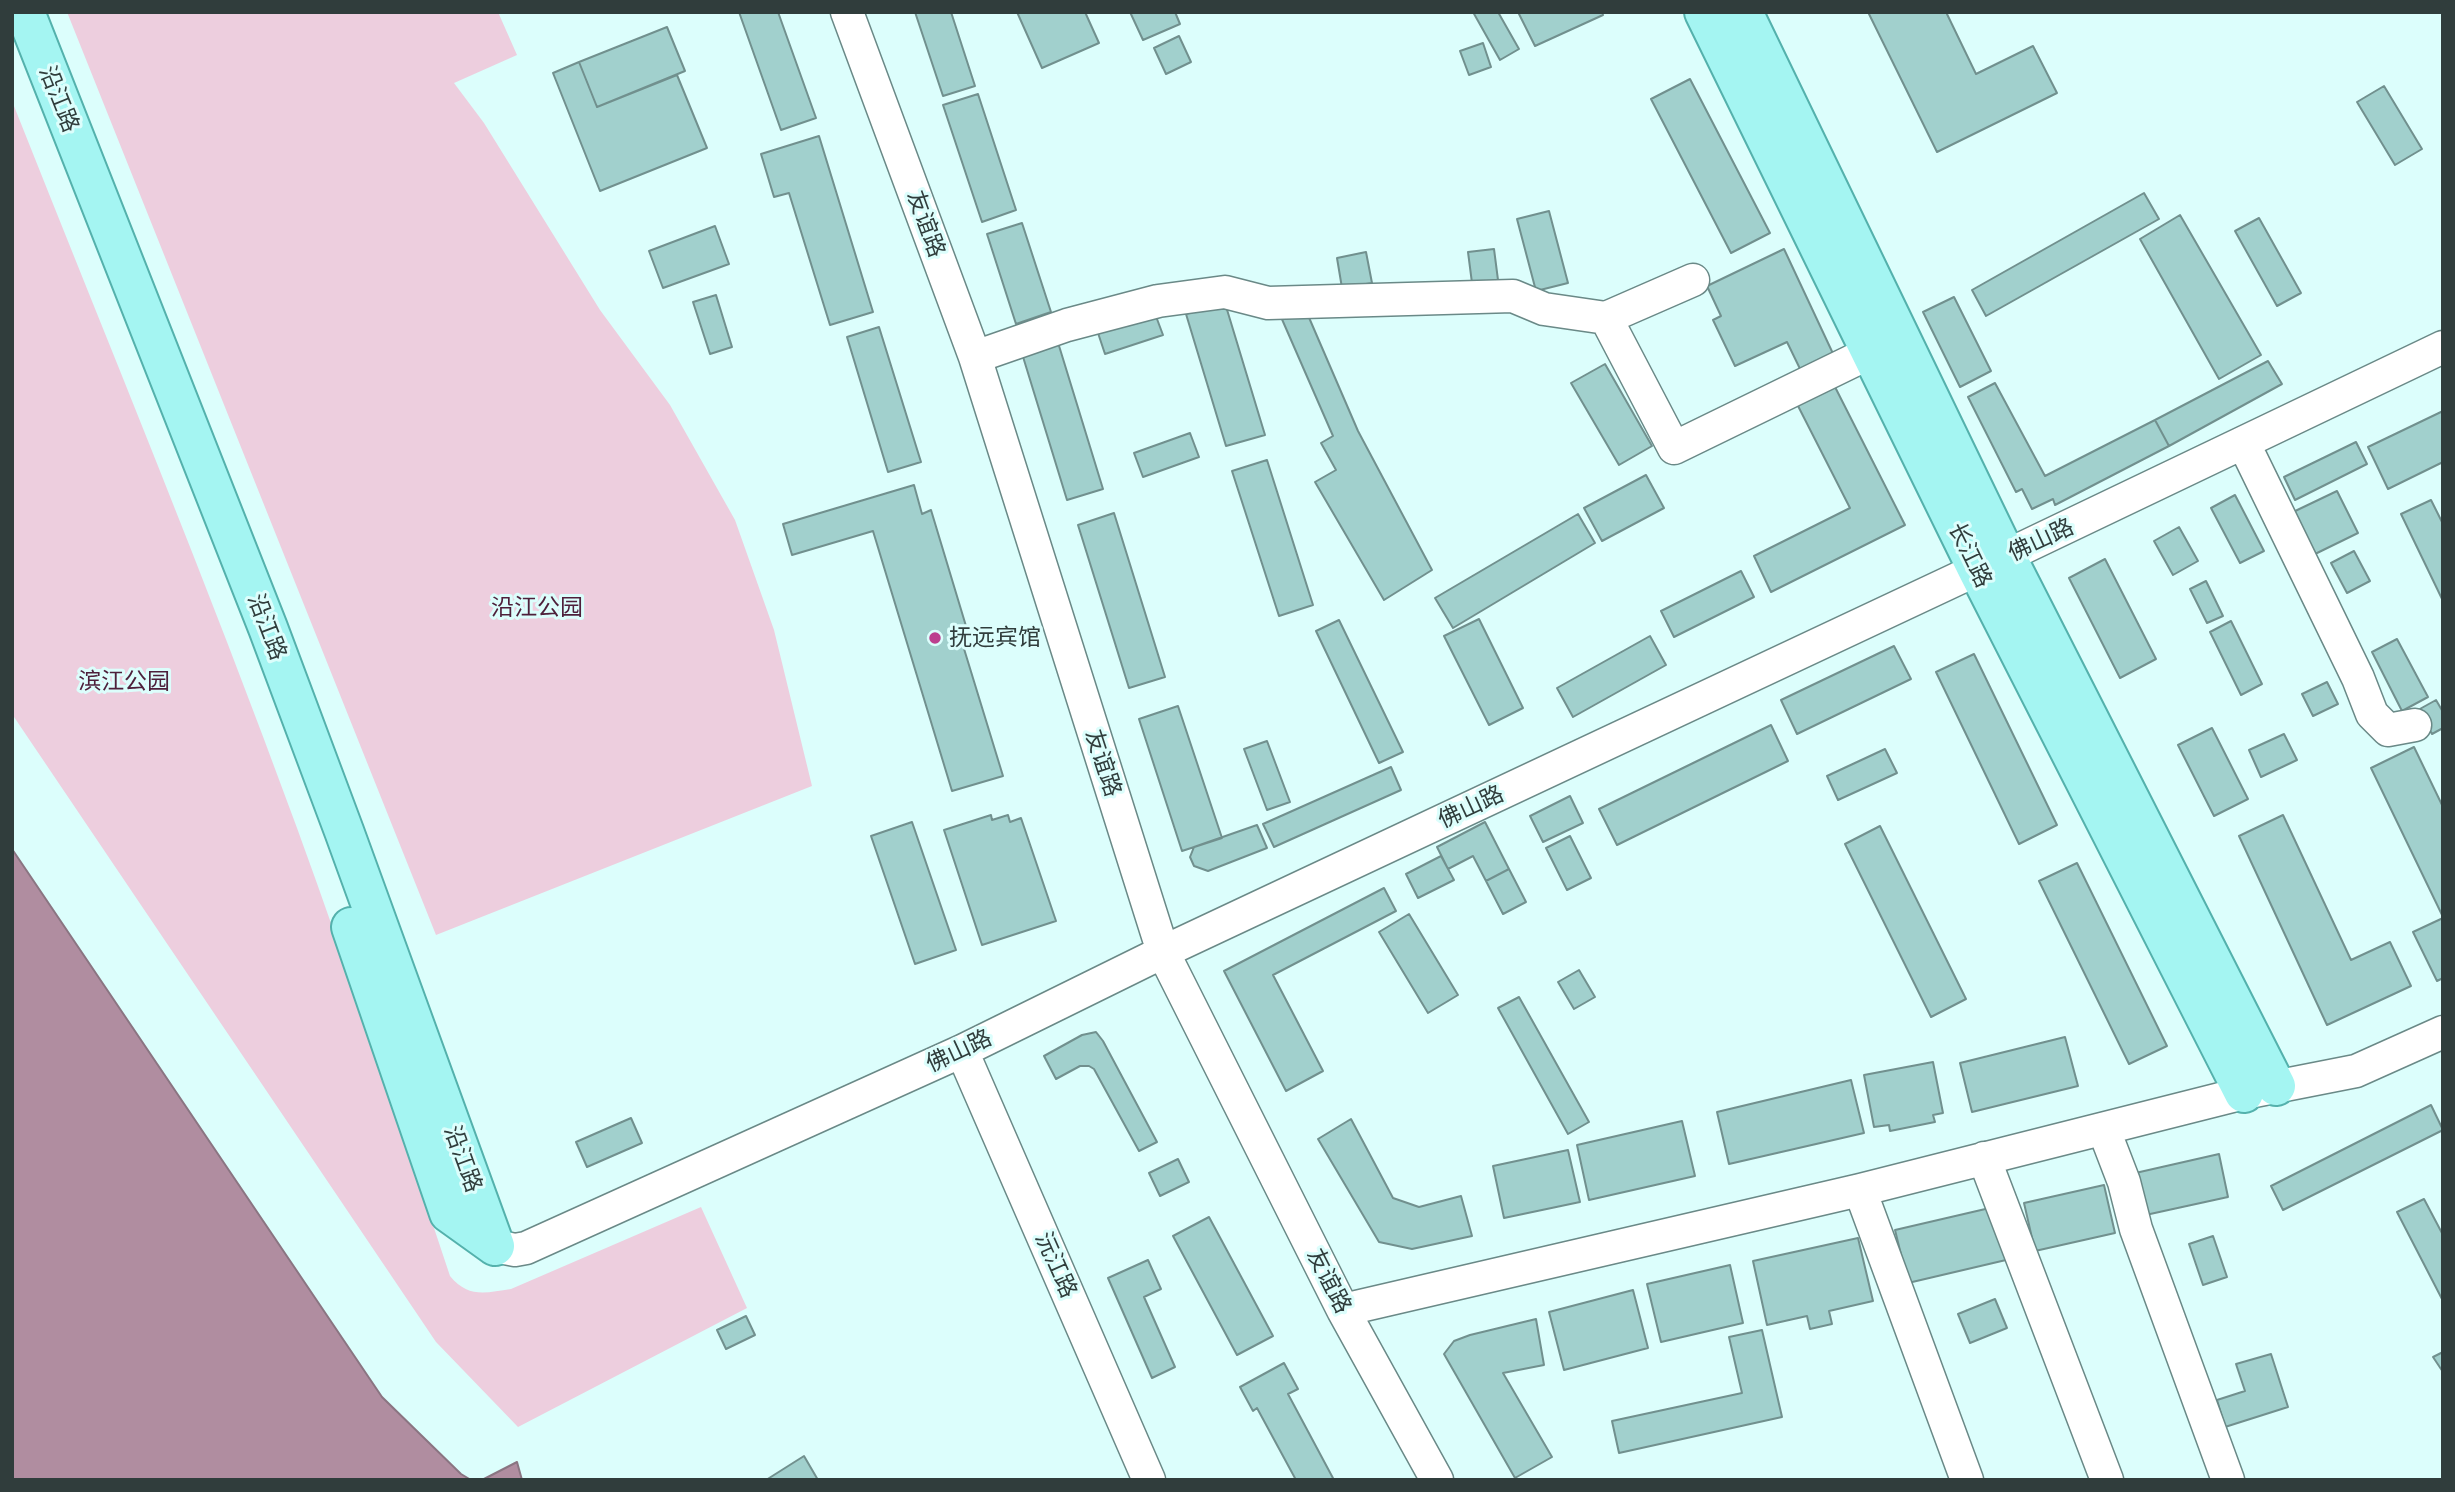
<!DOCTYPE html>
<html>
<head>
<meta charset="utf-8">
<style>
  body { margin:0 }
  #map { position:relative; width:2455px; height:1492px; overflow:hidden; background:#dcfefc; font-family:"Golos Text",sans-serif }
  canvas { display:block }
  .frame { position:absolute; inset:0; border:14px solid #303d3c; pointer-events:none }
</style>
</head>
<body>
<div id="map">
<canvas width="2455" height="1492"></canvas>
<div class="frame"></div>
</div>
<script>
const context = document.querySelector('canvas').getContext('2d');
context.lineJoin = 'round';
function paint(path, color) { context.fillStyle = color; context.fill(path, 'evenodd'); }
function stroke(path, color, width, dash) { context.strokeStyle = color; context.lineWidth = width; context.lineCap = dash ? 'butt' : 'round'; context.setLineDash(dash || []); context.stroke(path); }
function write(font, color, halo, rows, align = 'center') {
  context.font = font + ' "Golos Text","Noto Sans SC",sans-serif'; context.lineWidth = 6; context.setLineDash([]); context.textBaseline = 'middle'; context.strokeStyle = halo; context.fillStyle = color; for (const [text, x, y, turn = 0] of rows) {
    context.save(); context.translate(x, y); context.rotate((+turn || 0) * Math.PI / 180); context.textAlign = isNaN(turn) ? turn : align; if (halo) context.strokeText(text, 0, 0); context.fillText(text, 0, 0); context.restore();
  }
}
paint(new Path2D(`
  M 67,12 L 498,12 L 517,55 L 454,83 L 484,123 L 600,310 L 670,405 L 735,520 L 774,630 L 812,786 L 436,935 Z
  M 12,101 C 108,343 208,584 297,828 C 351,976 400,1126 450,1276 C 468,1298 485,1293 511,1289 L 701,1207 L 747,1308 L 518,1427 L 436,1342 L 12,714 Z`), '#edcede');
const water = new Path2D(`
  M 12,849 L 382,1397 L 461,1474 L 471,1480 L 12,1480 Z
  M 517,1462 L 522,1480 L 482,1480 Z`);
paint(water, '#b08da0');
stroke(water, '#8a7582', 2);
const building = new Path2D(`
  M 739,12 L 778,12 L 816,118 L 781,130 Z
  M 915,12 L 951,12 L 975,86 L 943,96 Z
  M 1017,12 L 1085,12 L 1099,43 L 1042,68 Z
  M 1130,12 L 1175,12 L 1180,24 L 1143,40 Z
  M 1473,12 L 1498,12 L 1519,49 L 1500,60 Z
  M 1518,12 L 1602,12 L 1603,15 L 1535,46 Z
  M 1868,12 L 1946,12 L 1976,74 L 2033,46 L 2057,93 L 1937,152 Z
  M 667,27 L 685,71 L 597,107 L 579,62 Z
  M 1179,36 L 1191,62 L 1166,74 L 1154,48 Z
  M 1483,43 L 1491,67 L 1469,75 L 1460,51 Z
  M 579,62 L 597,107 L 677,75 L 707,148 L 600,191 L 553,73 Z
  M 1690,79 L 1770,233 L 1731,253 L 1651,99 Z
  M 2384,86 L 2422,149 L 2395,165 L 2357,102 Z
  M 978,94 L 1016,210 L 982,222 L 943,105 Z
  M 819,136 L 873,312 L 830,325 L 789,193 L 774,197 L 761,154 Z
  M 2144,193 L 2159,219 L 1986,316 L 1972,290 Z
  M 1549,211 L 1568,283 L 1536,291 L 1517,219 Z
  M 2180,215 L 2261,355 L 2219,379 L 2140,239 Z
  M 2259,218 L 2301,293 L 2277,306 L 2235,231 Z
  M 1022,223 L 1051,312 L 1016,324 L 987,234 Z
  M 715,226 L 729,264 L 663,288 L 649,251 Z
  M 1494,249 L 1498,280 L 1472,283 L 1468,252 Z
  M 1784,249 L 1836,360 L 1803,375 L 1787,342 L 1735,366 L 1713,320 L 1721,316 L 1707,286 Z
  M 1366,252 L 1372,283 L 1342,288 L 1337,258 Z
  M 716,295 L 732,347 L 710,354 L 693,302 Z
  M 1954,297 L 1991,371 L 1960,387 L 1923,312 Z
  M 1225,303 L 1265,435 L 1226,446 L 1186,314 Z
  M 1304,306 L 1358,431 L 1432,570 L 1384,600 L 1315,482 L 1336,470 L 1321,443 L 1333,436 L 1281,317 Z
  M 1154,311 L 1163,335 L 1105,354 L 1097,330 Z
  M 879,327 L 921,462 L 888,472 L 847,337 Z
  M 1056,336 L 1103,489 L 1067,500 L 1020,347 Z
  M 2268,361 L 2282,384 L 2169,446 L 2155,420 Z
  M 1605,364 L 1652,446 L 1619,465 L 1571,383 Z
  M 1833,383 L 1905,525 L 1771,592 L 1754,556 L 1850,508 L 1796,402 Z
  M 1995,383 L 2045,476 L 2155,420 L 2169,446 L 2055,505 L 2053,499 L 2032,509 L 2022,489 L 2016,492 L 1968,397 Z
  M 2443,411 L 2443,462 L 2388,489 L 2368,447 Z
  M 1190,433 L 1199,457 L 1143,477 L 1134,453 Z
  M 2356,442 L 2367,464 L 2295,500 L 2284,477 Z
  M 1267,460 L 1313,605 L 1279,616 L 1232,471 Z
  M 1646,475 L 1664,508 L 1602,541 L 1584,508 Z
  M 914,485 L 922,514 L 931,510 L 969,636 L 961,639 L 1003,776 L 952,791 L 873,531 L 792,555 L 783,524 Z
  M 2337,491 L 2358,533 L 2313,555 L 2291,513 Z
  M 2235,495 L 2264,551 L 2240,563 L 2211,508 Z
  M 2431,500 L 2443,524 L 2443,601 L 2401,514 Z
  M 1114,513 L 1165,677 L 1129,688 L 1078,525 Z
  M 1578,514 L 1595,543 L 1453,628 L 1435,598 Z
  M 2179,527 L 2198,561 L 2173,575 L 2154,541 Z
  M 2354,551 L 2370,581 L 2347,593 L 2331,563 Z
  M 2105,559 L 2156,659 L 2120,678 L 2069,578 Z
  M 1741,571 L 1754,597 L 1674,637 L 1661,611 Z
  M 2206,581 L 2223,616 L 2207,623 L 2190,589 Z
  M 1479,619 L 1523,708 L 1489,725 L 1444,636 Z
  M 1339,620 L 1403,752 L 1379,763 L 1316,631 Z
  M 2231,621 L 2262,684 L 2241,695 L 2210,632 Z
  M 1650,636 L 1666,665 L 1573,717 L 1557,688 Z
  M 2397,639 L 2428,697 L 2402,711 L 2372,652 Z
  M 1894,646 L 1911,679 L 1797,734 L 1781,700 Z
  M 1974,654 L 2057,825 L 2019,844 L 1936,672 Z
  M 2327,682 L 2338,704 L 2313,716 L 2302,694 Z
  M 2436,700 L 2443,712 L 2443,728 L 2432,734 L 2418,710 Z
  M 1178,706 L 1222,838 L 1182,851 L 1139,719 Z
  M 1771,725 L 1788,761 L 1617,845 L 1599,809 Z
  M 2212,728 L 2248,799 L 2214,816 L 2178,745 Z
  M 2284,734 L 2297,760 L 2261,777 L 2249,750 Z
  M 1267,741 L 1290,802 L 1267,810 L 1244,749 Z
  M 2414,747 L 2443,807 L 2443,917 L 2371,768 Z
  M 1885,749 L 1897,773 L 1838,800 L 1827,776 Z
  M 1391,767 L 1401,790 L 1274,847 L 1263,824 Z
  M 1570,796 L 1583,823 L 1543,842 L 1530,816 Z
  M 991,815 L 992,820 L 1008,815 L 1010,822 L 1021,818 L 1056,921 L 982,945 L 944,830 Z
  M 2283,815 L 2351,960 L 2390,942 L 2411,986 L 2327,1025 L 2239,836 Z
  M 912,822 L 956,950 L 915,964 L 871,836 Z
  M 1485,822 L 1509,869 L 1486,881 L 1473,856 L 1448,869 L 1437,847 Z
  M 1257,825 L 1267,848 L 1208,871 L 1194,866 L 1190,857 L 1194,847 Z
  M 1880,826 L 1966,999 L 1931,1017 L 1845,844 Z
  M 1570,836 L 1591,878 L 1567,890 L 1546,848 Z
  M 1441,856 L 1454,880 L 1418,898 L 1406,874 Z
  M 2077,863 L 2167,1046 L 2129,1064 L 2039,881 Z
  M 1509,869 L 1526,902 L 1503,914 L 1486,881 Z
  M 1384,888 L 1396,911 L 1273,975 L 1323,1071 L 1286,1091 L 1224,971 Z
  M 1409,914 L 1458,995 L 1428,1013 L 1379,932 Z
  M 2443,918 L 2443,978 L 2437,981 L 2413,932 Z
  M 1579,970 L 1595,997 L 1574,1009 L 1558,982 Z
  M 1519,997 L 1589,1122 L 1568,1134 L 1498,1008 Z
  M 1096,1032 L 1103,1041 L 1157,1142 L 1139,1151 L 1094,1069 L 1089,1066 L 1080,1066 L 1056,1079 L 1044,1056 L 1082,1035 Z
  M 2065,1037 L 2078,1086 L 1972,1112 L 1960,1063 Z
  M 1933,1062 L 1943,1113 L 1933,1115 L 1935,1122 L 1890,1131 L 1889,1125 L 1874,1127 L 1864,1075 Z
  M 1851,1080 L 1864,1133 L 1729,1164 L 1717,1112 Z
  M 2431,1105 L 2443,1130 L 2283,1210 L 2271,1186 Z
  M 631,1118 L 642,1143 L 587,1167 L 576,1142 Z
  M 1351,1119 L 1393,1198 L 1419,1207 L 1461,1196 L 1472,1236 L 1412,1249 L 1379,1242 L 1318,1139 Z
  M 1682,1121 L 1695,1176 L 1589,1200 L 1577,1145 Z
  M 1568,1150 L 1580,1202 L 1504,1218 L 1493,1166 Z
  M 2219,1154 L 2228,1197 L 2141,1216 L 2131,1174 Z
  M 1178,1159 L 1189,1182 L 1160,1196 L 1149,1173 Z
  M 2104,1185 L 2115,1233 L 2035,1251 L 2024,1203 Z
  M 2424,1199 L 2443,1235 L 2443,1301 L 2397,1212 Z
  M 1994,1207 L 2006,1260 L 1908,1283 L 1895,1230 Z
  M 1209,1217 L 1273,1336 L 1237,1355 L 1173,1236 Z
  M 2213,1236 L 2227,1277 L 2203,1285 L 2189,1244 Z
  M 1858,1238 L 1873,1301 L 1829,1311 L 1832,1324 L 1810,1329 L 1807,1316 L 1767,1325 L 1753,1261 Z
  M 1148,1260 L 1161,1289 L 1144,1297 L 1175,1367 L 1152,1378 L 1108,1278 Z
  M 1730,1265 L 1743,1323 L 1661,1342 L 1647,1284 Z
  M 1633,1290 L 1648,1348 L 1564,1370 L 1549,1312 Z
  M 1995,1299 L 2007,1328 L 1970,1343 L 1958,1314 Z
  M 746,1316 L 755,1335 L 726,1349 L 717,1330 Z
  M 1536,1319 L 1544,1365 L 1503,1373 L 1552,1457 L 1515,1478 L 1444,1354 L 1454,1341 L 1470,1335 Z
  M 1762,1330 L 1782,1417 L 1619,1453 L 1612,1421 L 1742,1393 L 1729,1337 Z
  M 2443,1352 L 2443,1372 L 2433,1357 Z
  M 2271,1354 L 2288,1407 L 2225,1427 L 2217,1400 L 2245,1391 L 2236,1364 Z
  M 1284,1363 L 1298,1389 L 1288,1394 L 1334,1480 L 1296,1480 L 1257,1408 L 1253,1411 L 1240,1387 Z
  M 804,1456 L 818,1480 L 766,1480 Z`);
paint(building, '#a1d0cd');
stroke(building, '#71908e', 2);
const minor = new Path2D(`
  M 847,12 L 975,357 L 1163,952 L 1343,1310 L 1437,1480
  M 1606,318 L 1693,280
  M 975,357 L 1067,325 L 1158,301 L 1225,292 L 1268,303 L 1513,296 L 1544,309 L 1606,318 L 1674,448 L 1871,352
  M 2244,444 L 2358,678 L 2372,714 L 2388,730 L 2415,725
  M 962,1051 L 1149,1480
  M 2104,1130 L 2124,1182 L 2136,1229 L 2228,1480
  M 1984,1158 L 2107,1480
  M 1860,1190 L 1967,1480
  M 495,1246 L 515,1250 L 526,1248 L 962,1051 L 1163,952 L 2006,556 L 2443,347
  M 1343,1310 L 1860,1190 L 2244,1093 L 2356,1071 L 2443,1032`);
const major = new Path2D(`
  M 25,12 L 268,628 L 344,831 L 495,1246
  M 1704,12 L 1977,569 L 2244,1093
  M 1743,12 L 2006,556 L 2276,1086
  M 351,927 L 449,1213 L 495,1246`);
stroke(minor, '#6a8987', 35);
stroke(major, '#54b1ac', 42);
stroke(minor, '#fff', 32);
stroke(major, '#a4f5f2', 38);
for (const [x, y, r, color] of [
  [935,638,7,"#bc3f8e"]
]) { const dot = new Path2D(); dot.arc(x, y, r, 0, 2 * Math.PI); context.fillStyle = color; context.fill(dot); stroke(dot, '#dcfefc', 2.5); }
write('23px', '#303d3c', '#dcfefc', [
  ["沿江路",59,99,68],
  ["友谊路",926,224,70],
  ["佛山路",2041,540,-25],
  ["长江路",1970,555,64],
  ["沿江路",267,627,69],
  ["友谊路",1103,763,72],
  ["佛山路",1471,807,-25],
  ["佛山路",959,1051,-25],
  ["沿江路",463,1159,70],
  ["沅江路",1056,1265,66],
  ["友谊路",1329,1281,63]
]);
write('23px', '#4e203b', '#dcfefc', [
  ["沿江公园",537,608],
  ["滨江公园",124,682]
]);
write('23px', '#303d3c', '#dcfefc', [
  ["抚远宾馆",949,638]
], 'left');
</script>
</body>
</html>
